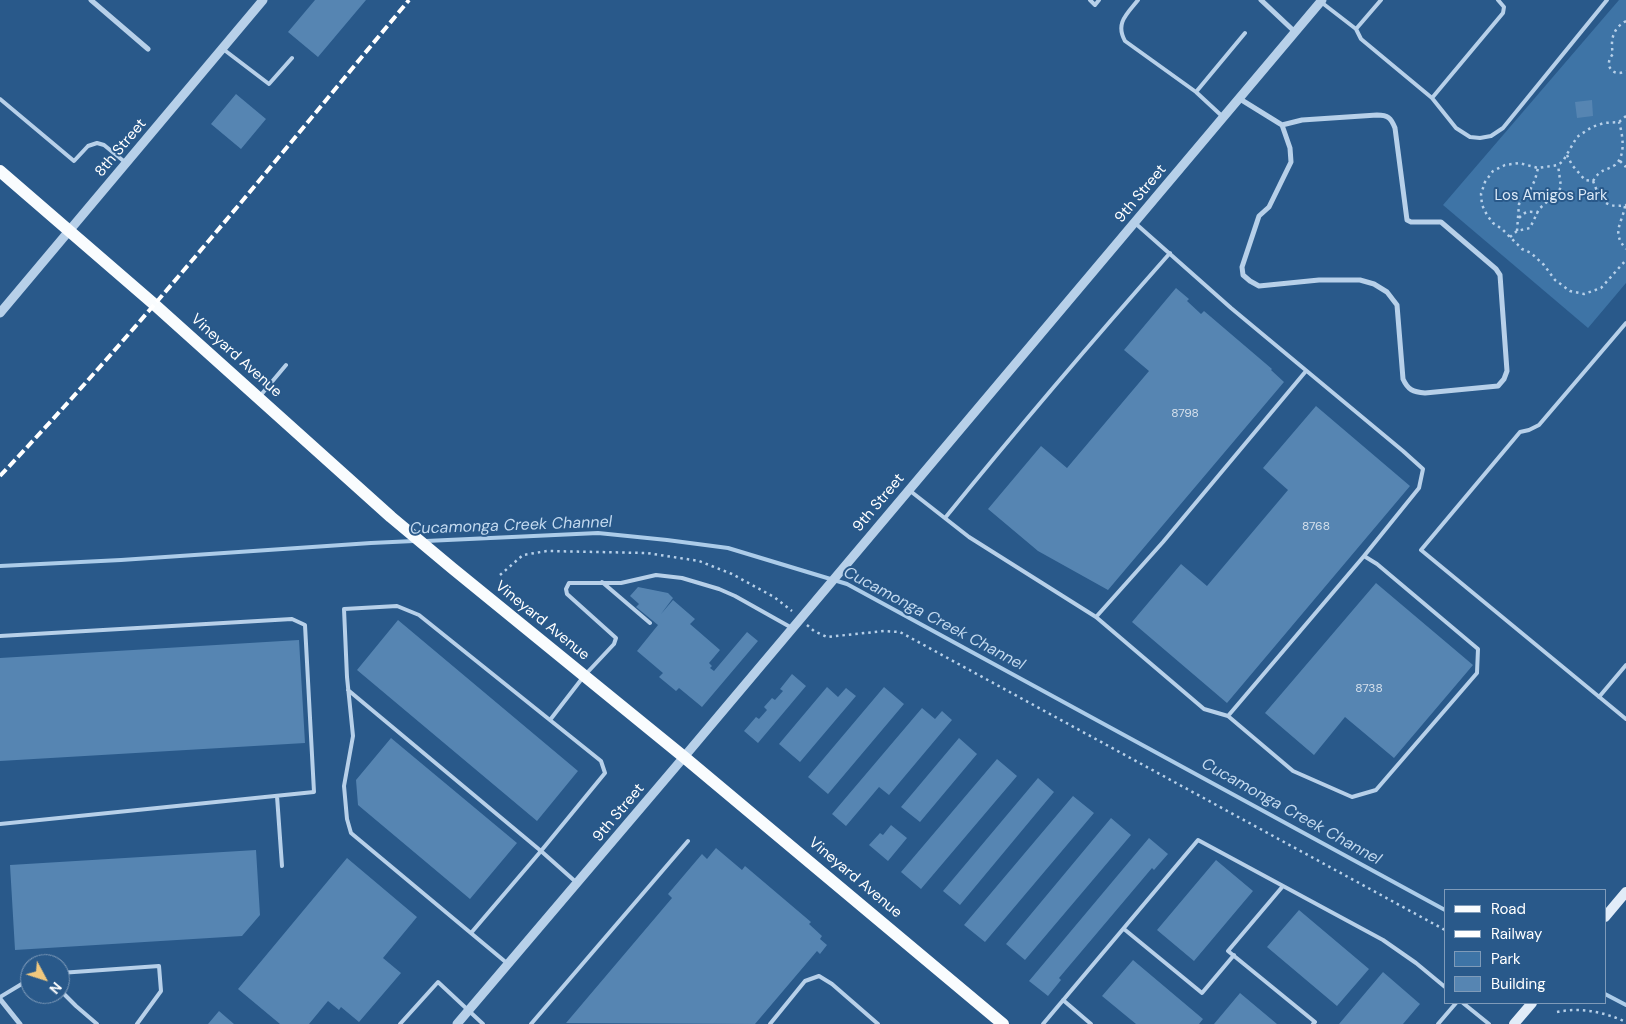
<!DOCTYPE html>
<html>
<head>
<meta charset="utf-8">
<style>
  body { margin:0 }
  #map { position:relative; width:1626px; height:1024px; overflow:hidden; background:#29598a; font-family:"DM Sans",sans-serif }
  canvas { display:block }
  .legend { position:absolute; left:1444px; top:889px; width:162px; height:115px; box-sizing:border-box; background:#29598a; border:1px solid #7f9bb9; margin:0; padding:6px 9px; list-style:none; font-size:15px; color:#fff }
  .legend li { display:flex; align-items:center; gap:10px; height:25px }
  .legend b { width:25px; border:1px solid #7f9bb9 }
  .north { position:absolute; left:20px; top:954px; width:50px; height:50px; box-sizing:border-box; background:#29598a; border:1px solid #7f9bb9; border-radius:50%; rotate:130deg; font-size:14px; font-weight:700; line-height:20px; text-align:center; color:#fff }
  .north::after { content:''; display:block; margin:auto; width:18px; height:22px; background:#f0c87e; clip-path:polygon(50% 0,100% 100%,50% 72%,0 100%) }
</style>
</head>
<body>
<div id="map">
<canvas width="1626" height="1024"></canvas>
<ul class="legend">
<li><b style="height:6px;background:#f9fcfe"></b>Road</li>
<li><b style="height:6px;background:#fff"></b>Railway</li>
<li><b style="height:14px;background:#3e74a6"></b>Park</li>
<li><b style="height:14px;background:#5685b2"></b>Building</li>
</ul>
<div class="north">N</div>
</div>
<script>
const context = document.querySelector('canvas').getContext('2d');
context.lineJoin = 'round';
function paint(path, color) { context.fillStyle = color; context.fill(path, 'evenodd'); }
function stroke(path, color, width, dash) { context.strokeStyle = color; context.lineWidth = width; context.lineCap = dash ? 'butt' : 'round'; context.setLineDash(dash || []); context.stroke(path); }
function write(font, color, halo, rows, align = 'center') {
  context.font = font + ' "DM Sans",sans-serif'; context.lineWidth = 4; context.setLineDash([]); context.textBaseline = 'middle'; context.strokeStyle = halo; context.fillStyle = color; for (const [text, x, y, turn = 0] of rows) {
    context.save(); context.translate(x, y); context.rotate((+turn || 0) * Math.PI / 180); context.textAlign = isNaN(turn) ? turn : align; if (halo) context.strokeText(text, 0, 0); context.fillText(text, 0, 0); context.restore();
  }
}
paint(new Path2D(`
  M 1619,0 L 1626,0 L 1626,283 L 1588,328 L 1443,205 Z`), '#3e74a6');
stroke(new Path2D(`
  M 426,541 L 598,533 L 667,540 L 728,548 L 847,584 L 1445,910
  M 0,566 L 121,560 L 371,543 L 414,541
  M 1605,994 L 1626,1005`), '#accce9', 4);
paint(new Path2D(`
  M 315,0 L 366,0 L 318,57 L 288,32 Z
  M 236,94 L 266,119 L 241,149 L 211,124 Z
  M 1592,100 L 1593,116 L 1577,118 L 1575,102 Z
  M 1176,288 L 1189,299 L 1187,301 L 1201,314 L 1204,311 L 1272,369 L 1271,370 L 1284,382 L 1108,590 L 1038,551 L 988,509 L 1041,446 L 1067,468 L 1149,371 L 1124,350 Z
  M 1316,406 L 1410,486 L 1227,703 L 1132,622 L 1181,564 L 1207,586 L 1288,490 L 1263,468 Z
  M 1376,583 L 1473,665 L 1394,758 L 1345,717 L 1314,755 L 1265,713 Z
  M 638,587 L 668,593 L 673,598 L 661,614 L 673,600 L 695,619 L 690,624 L 720,650 L 709,663 L 712,666 L 710,668 L 714,671 L 747,632 L 758,641 L 702,707 L 679,688 L 676,691 L 659,677 L 663,673 L 637,651 L 658,625 L 636,607 L 639,604 L 630,596 Z
  M 398,620 L 578,771 L 537,821 L 357,670 Z
  M 299,640 L 305,743 L 0,761 L 0,658 Z
  M 792,674 L 806,686 L 758,743 L 744,731 L 756,717 L 759,719 L 767,710 L 764,707 L 772,698 L 775,700 L 783,691 L 780,689 Z
  M 827,687 L 838,697 L 846,688 L 856,696 L 800,762 L 779,744 Z
  M 884,687 L 904,704 L 828,794 L 808,777 Z
  M 922,708 L 935,719 L 942,711 L 952,720 L 889,795 L 879,787 L 846,826 L 832,814 Z
  M 391,738 L 517,843 L 470,899 L 358,805 L 356,780 Z
  M 959,738 L 977,754 L 920,822 L 901,807 Z
  M 997,759 L 1017,776 L 921,889 L 901,872 Z
  M 1038,778 L 1054,792 L 960,905 L 943,891 Z
  M 1073,796 L 1094,813 L 985,942 L 964,925 Z
  M 1111,818 L 1131,835 L 1025,960 L 1006,944 Z
  M 891,825 L 907,838 L 888,861 L 869,845 L 880,833 L 883,835 Z
  M 1149,838 L 1168,854 L 1154,870 L 1152,868 L 1059,978 L 1061,980 L 1048,996 L 1029,981 Z
  M 716,848 L 742,870 L 745,866 L 811,922 L 809,924 L 822,936 L 820,939 L 827,945 L 820,954 L 817,951 L 755,1024 L 566,1023 L 672,898 L 668,894 L 702,854 L 707,859 Z
  M 256,850 L 260,915 L 242,936 L 15,950 L 10,865 Z
  M 347,858 L 417,917 L 383,958 L 401,973 L 359,1022 L 341,1007 L 339,1010 L 328,1001 L 309,1024 L 280,1024 L 238,989 Z
  M 1216,860 L 1253,891 L 1194,961 L 1157,930 Z
  M 1299,910 L 1369,969 L 1337,1006 L 1267,947 Z
  M 1133,960 L 1203,1019 L 1199,1024 L 1136,1024 L 1102,996 Z
  M 1383,972 L 1420,1004 L 1403,1024 L 1339,1024 Z
  M 1240,993 L 1277,1024 L 1214,1024 Z
  M 219,1011 L 234,1024 L 208,1024 Z`), '#5685b2');
stroke(new Path2D(`
  M 1626,21 C 1613,28 1610,40 1613,54 C 1603,65 1613,78 1626,71
  M 1626,116 L 1619,122 L 1604,123 L 1592,127 L 1577,137 L 1563,161 L 1558,165 L 1538,168 L 1519,163 L 1505,165 L 1493,171 L 1485,182 L 1481,194 L 1482,205 L 1487,215 L 1493,223 L 1502,229 L 1522,249 L 1531,253 L 1544,265 L 1555,280 L 1570,291 L 1584,294 L 1601,288 L 1626,260
  M 1567,155 L 1572,165 L 1585,180 L 1593,181 C 1601,168 1604,172 1615,165 C 1626,156 1623,136 1619,122
  M 1620,161 L 1626,167
  M 1593,181 C 1600,199 1604,209 1626,205
  M 1625,206 C 1622,224 1611,232 1626,249
  M 1519,218 C 1525,211 1529,211 1538,213
  M 1517,231 L 1519,204 L 1530,190 L 1535,180 L 1538,168
  M 1510,237 L 1517,231 L 1530,228 L 1539,209 L 1558,192 L 1561,187 L 1558,165
  M 500,575 L 523,555 L 547,551 L 647,553 L 699,561 L 732,574 L 774,597 L 792,611
  M 807,625 L 814,631 L 827,637 L 884,631 L 900,632 L 1445,930
  M 1557,1012 C 1581,1007 1604,1012 1626,1022`), '#b7d0e9', 2.5, [2.5, 4]);
stroke(new Path2D(`
  M 1090,0 L 1095,5 L 1099,0
  M 1138,0 C 1127,14 1115,23 1125,41 L 1196,92 L 1223,117
  M 1321,2 L 1356,29 L 1381,0
  M 1356,29 L 1361,39 L 1432,98 L 1456,128 L 1470,137 L 1480,138 L 1491,136 L 1503,128 L 1607,0
  M 223,49 L 269,84 L 292,58
  M 1196,92 L 1245,33
  M 1432,98 L 1503,13 L 1504,7 L 1498,0
  M 0,99 L 74,161 L 88,146 L 97,143 L 104,145 L 126,163
  M 1135,223 L 1231,308 L 1403,451 L 1423,469 L 1419,488 L 1364,556
  M 1626,323 L 1539,425 L 1529,430 L 1520,432 L 1421,550 L 1626,719
  M 260,396 L 286,365
  M 909,490 L 969,537 L 1096,617 L 1204,709 L 1228,716 L 1293,771 L 1352,797 L 1376,790 L 1477,673 L 1478,649 L 1377,564 L 1364,556 L 1228,716
  M 945,518 C 1018,428 1093,340 1170,253
  M 602,582 L 650,623
  M 1096,617 L 1163,542 L 1306,371
  M 0,636 L 292,619 L 305,625 L 314,792 L 0,824
  M 348,690 L 541,851 L 471,933
  M 1599,697 L 1626,665
  M 550,720 L 584,676 L 614,644 L 616,638 L 567,594 L 566,589 L 569,583 L 621,583 L 656,575 L 682,578 L 719,589 L 735,596 L 792,628
  M 277,796 L 282,866
  M 1283,886 L 1228,951 L 1315,1022 L 1313,1024
  M 1124,929 L 1202,993 L 1234,955
  M 508,964 L 351,833 L 347,819 L 344,786 L 353,736 L 347,677 L 344,609 L 397,606 L 419,615 L 601,761 L 605,773 L 541,851 L 577,883
  M 60,973 L 159,966 L 161,991 L 137,1024
  M 60,990 L 76,1006 L 97,1024
  M 0,997 L 30,979
  M 1063,1000 L 1091,1024
  M 1463,1003 L 1489,1024
  M 400,1024 L 438,982 L 483,1024
  M 531,1024 L 688,841
  M 770,1024 L 805,981 L 819,976 L 832,984 L 878,1024
  M 1043,1024 L 1198,840 L 1383,940 L 1416,963 L 1445,987
  M 1438,1024 L 1456,1003`), '#b7d0e9', 4);
stroke(new Path2D(`
  M 91,0 L 148,49
  M 1261,0 L 1295,32
  M 1240,99 L 1282,125 L 1290,148 L 1291,162 L 1269,207 L 1259,216 L 1242,267 L 1243,275 L 1250,281 L 1259,286 L 1319,280 L 1360,280 L 1374,284 L 1387,292 L 1397,305 L 1403,379 C 1408,390 1413,392 1425,393 L 1498,386 L 1504,379 L 1507,371 L 1500,275 L 1496,269 L 1441,222 L 1411,222 L 1407,220 L 1395,128 C 1391,118 1388,115 1377,115 L 1302,120 L 1282,125
  M 0,999 L 20,1024`), '#b7d0e9', 5);
stroke(new Path2D(`
  M 0,313 L 263,0
  M 457,1024 L 684,757 L 1322,0`), '#b7d0e9', 9);
stroke(new Path2D(`
  M 1605,917 L 1626,892
  M 1514,1024 L 1532,1003`), '#e1ecf8', 10);
stroke(new Path2D(`
  M 0,171 L 155,305 L 391,517 L 452,568 L 684,757 L 1003,1024`), '#f9fcfe', 12);
stroke(new Path2D(`
  M 0,476 C 144,324 275,161 409,0`), '#fff', 4, [9, 4]);
write('12px', '#d5e0ec', null, [
  ["8798",1185,414],
  ["8768",1316,527],
  ["8738",1369,689]
]);
write('15px', '#fff', '#29598a', [
  ["8th Street",121,148,-50],
  ["9th Street",1141,194,-50],
  ["Vineyard Avenue",236,356,42],
  ["9th Street",879,503,-50],
  ["Vineyard Avenue",542,621,39],
  ["9th Street",619,813,-50],
  ["Vineyard Avenue",855,878,40]
]);
write('15px', '#dbe9f7', '#29598a', [
  ["Los Amigos Park",1551,196]
]);
write('italic 16px', '#c3daf0', '#29598a', [
  ["Cucamonga Creek Channel",511,526,-2],
  ["Cucamonga Creek Channel",934,619,28],
  ["Cucamonga Creek Channel",1291,812,29]
]);
</script>
</body>
</html>
